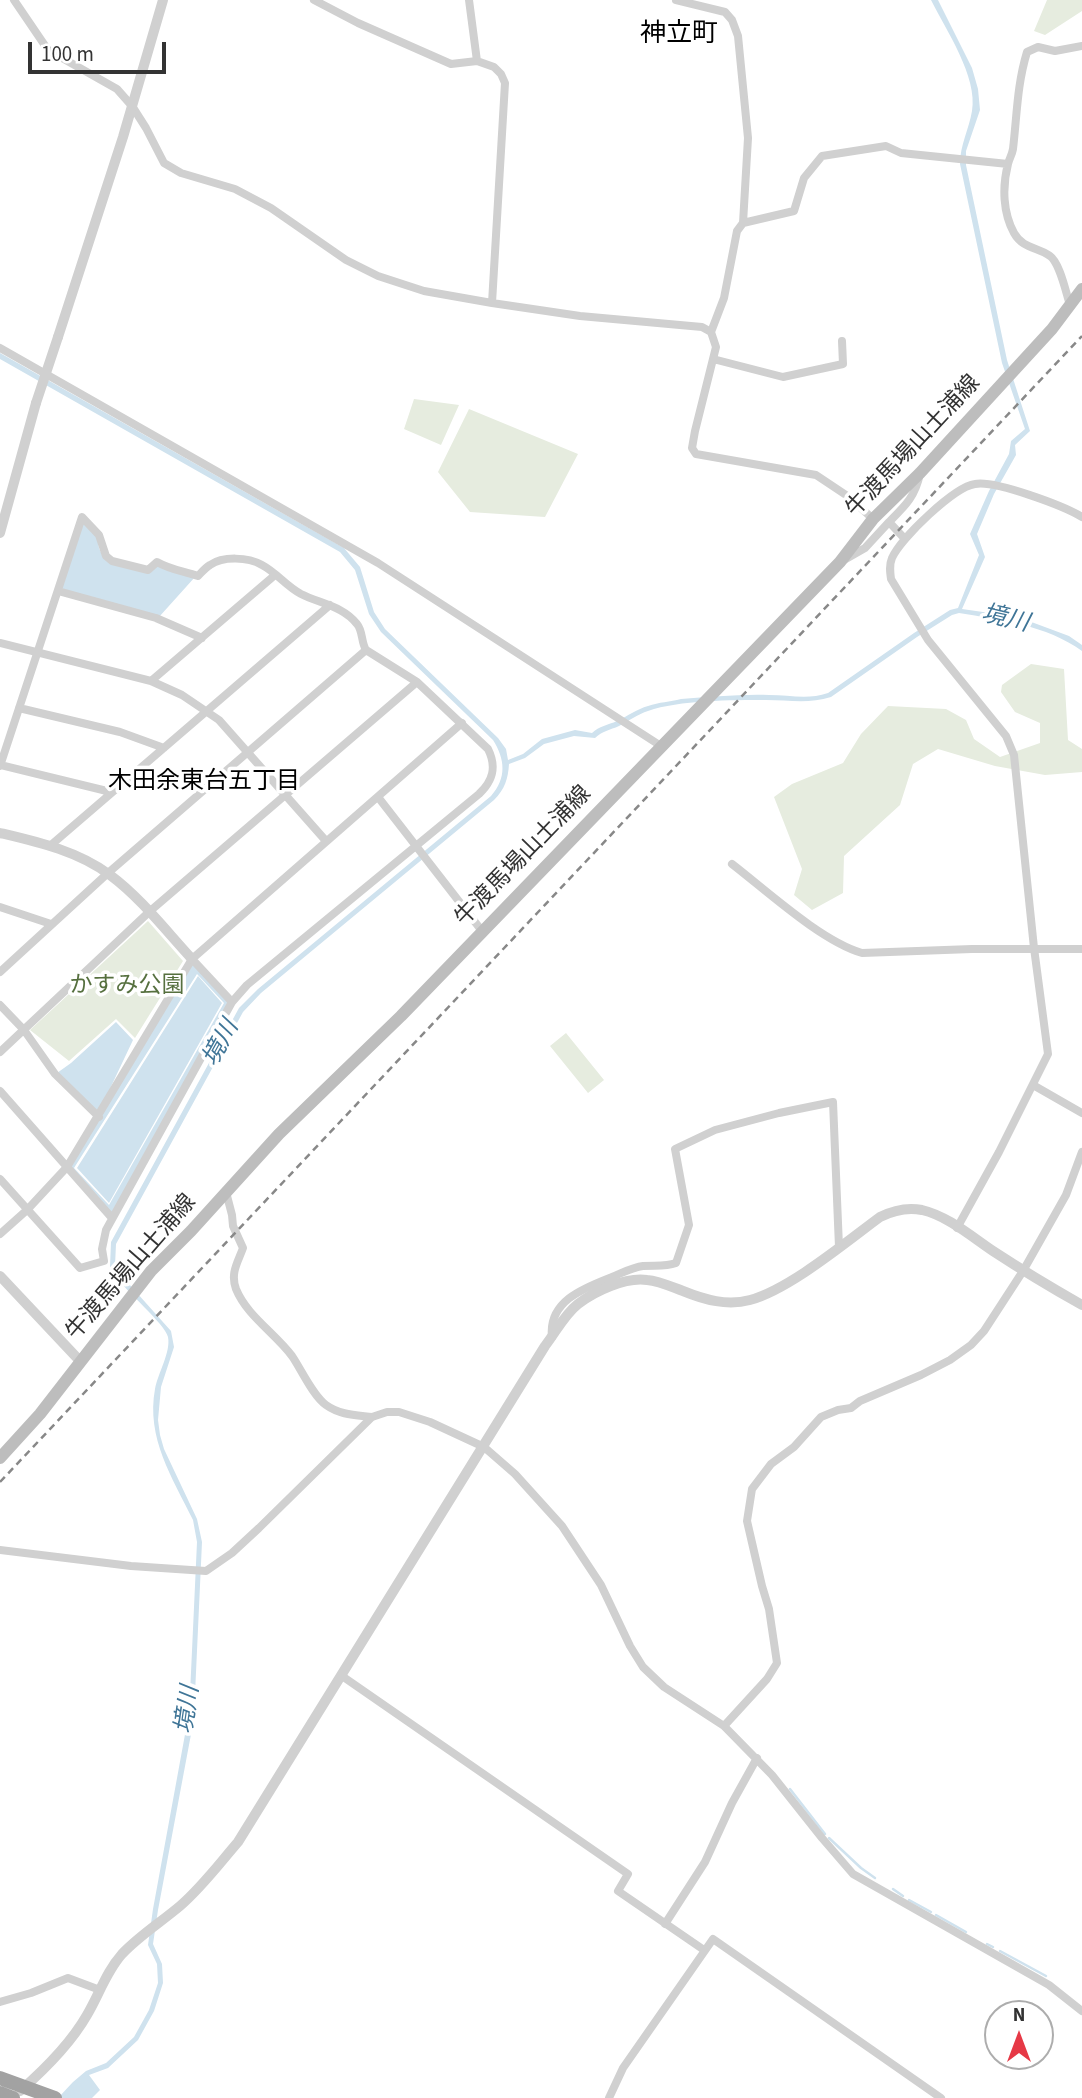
<!DOCTYPE html>
<html>
<head>
<meta charset="utf-8">
<style>
  body { margin:0 }
  #map { position:relative; width:1082px; height:2098px; overflow:hidden; background:#fff; font-family:"Source Sans 3",sans-serif }
  canvas { display:block }
  .north { position:absolute; left:984px; top:2000px; width:70px; height:70px; box-sizing:border-box; background:#fff; border:2px solid #adadad; border-radius:50%; rotate:0deg; font-size:19px; font-weight:700; line-height:28px; text-align:center; color:#333 }
  .north::after { content:''; display:block; margin:auto; width:24px; height:32px; background:#e63946; clip-path:polygon(50% 0,100% 100%,50% 72%,0 100%) }
  .scale { position:absolute; left:28px; top:42px; width:138px; height:32px; box-sizing:border-box; border:4px solid #333; border-top:0; padding-left:9px; font-size:21px; line-height:24px; white-space:nowrap; color:#333; -webkit-text-stroke:5px #fff; paint-order:stroke }
</style>
</head>
<body>
<div id="map">
<canvas width="1082" height="2098"></canvas>
<div class="north">N</div>
<div class="scale">100 m</div>
</div>
<script>
const context = document.querySelector('canvas').getContext('2d');
context.lineJoin = 'round';
function paint(path, color) { context.fillStyle = color; context.fill(path, 'evenodd'); }
function stroke(path, color, width, dash) { context.strokeStyle = color; context.lineWidth = width; context.lineCap = dash ? 'butt' : 'round'; context.setLineDash(dash || []); context.stroke(path); }
function write(font, color, halo, rows, align = 'center') {
  context.font = font + ' "Source Sans 3","Noto Sans JP",sans-serif'; context.lineWidth = 7; context.setLineDash([]); context.textBaseline = 'middle'; context.strokeStyle = halo; context.fillStyle = color; for (const [text, x, y, turn = 0] of rows) {
    context.save(); context.translate(x, y); context.rotate((+turn || 0) * Math.PI / 180); context.textAlign = isNaN(turn) ? turn : align; if (halo) context.strokeText(text, 0, 0); context.fillText(text, 0, 0); context.restore();
  }
}
paint(new Path2D(`
  M 1047,0 L 1082,0 L 1082,11 L 1045,35 L 1034,31 Z
  M 414,399 L 459,405 L 441,445 L 404,429 Z
  M 469,409 L 578,454 L 545,517 L 470,512 L 438,472 Z
  M 1031,664 L 1064,669 L 1068,740 L 1082,749 L 1082,772 L 1045,775 L 995,766 L 938,749 L 913,764 L 900,805 L 844,856 L 843,893 L 812,910 L 794,895 L 802,869 L 774,797 L 792,784 L 843,763 L 861,734 L 888,706 L 946,709 L 966,720 L 974,739 L 1000,757 L 1040,743 L 1040,723 L 1015,712 L 1001,692 L 1002,685 Z
  M 148,921 L 183,961 L 135,1038 L 116,1019 L 69,1061 L 30,1030 Z
  M 566,1033 L 604,1080 L 588,1093 L 550,1046 Z`), '#e6ecdf');
paint(new Path2D(`
  M 931,0 L 938,0 L 972,68 L 978,89 L 980,110 L 966,151 L 966,165 L 1007,360 L 1030,431 L 1015,445 L 1016,455 L 994,494 L 977,534 L 985,557 L 962,609 L 1018,617 L 1069,636 L 1082,645 L 1082,651 C 1046,625 1001,620 959,613 L 952,615 L 917,637 L 831,697 C 809,704 789,700 766,700 C 732,700 679,700 648,711 C 638,714 629,721 619,726 C 610,730 602,731 595,738 L 574,736 L 544,744 L 525,758 L 509,764 C 508,779 505,789 494,800 L 261,993 L 243,1012 L 116,1244 L 115,1266 L 120,1274 L 171,1331 L 174,1347 L 161,1387 L 158,1420 L 160,1435 L 164,1449 L 197,1519 L 202,1542 L 195,1694 L 192,1729 L 158,1910 L 153,1944 L 162,1964 L 163,1983 L 154,2011 L 138,2040 L 108,2068 L 89,2075 L 100,2090 L 92,2098 L 58,2098 L 73,2082 L 86,2071 L 106,2063 L 134,2037 L 149,2010 L 158,1983 L 157,1964 L 148,1945 L 153,1909 L 186,1729 L 190,1694 L 197,1542 L 193,1520 C 172,1477 146,1438 155,1389 C 158,1373 171,1352 168,1337 C 165,1324 126,1291 116,1277 L 110,1267 L 111,1242 L 239,1008 L 258,989 L 491,796 C 507,778 505,759 493,740 L 381,632 L 369,614 L 355,570 L 340,552 L 0,359 L 0,353 L 344,548 L 360,567 L 374,612 L 385,629 L 498,738 L 506,749 L 508,760 L 523,754 L 542,739 L 575,730 L 592,733 C 599,726 608,725 617,721 C 628,716 637,709 648,706 C 659,702 670,702 681,699 C 710,697 740,694 769,695 C 790,695 808,700 828,693 L 914,633 L 950,610 L 958,608 L 979,555 L 970,534 L 989,491 L 1009,454 L 1011,441 L 1025,429 L 1002,363 L 960,164 C 960,145 969,129 972,111 C 978,77 946,30 931,0 Z
  M 83,520 L 97,536 L 99,548 L 103,557 L 148,572 L 157,565 C 172,573 180,572 195,577 L 159,617 L 60,589 Z
  M 192,962 L 229,1002 L 112,1215 L 70,1167 ZM 197,974 L 224,1003 L 109,1205 L 74,1168 Z
  M 198,976 L 222,1003 L 109,1203 L 77,1168 Z
  M 116,1022 L 133,1040 L 98,1114 L 57,1073 L 71,1063 Z`), '#cfe2ee');
stroke(new Path2D(`
  M 790,1789 L 825,1834
  M 829,1838 L 861,1868 L 875,1878
  M 893,1889 L 903,1896
  M 909,1900 L 931,1912
  M 936,1915 L 966,1932
  M 987,1944 L 993,1947
  M 1000,1951 L 1046,1976`), '#cfe2ee', 2.5);
stroke(new Path2D(`
  M 14,0 L 48,50 L 117,89 L 132,106 L 146,128 L 164,163 L 181,173 L 235,189 L 271,208 L 346,260 L 378,276 L 424,291 L 492,303 L 580,316 L 702,327 L 711,332 L 716,347 L 695,431 L 692,448 L 696,454 L 816,475 L 849,497 L 873,519
  M 314,0 L 358,23 L 451,64 L 477,61 L 494,67 L 501,74 L 505,83 L 492,303
  M 469,0 L 477,61
  M 676,0 L 725,12 L 732,20 L 738,36 L 748,138 L 743,223 L 737,231 L 724,298 L 711,332
  M 743,223 L 794,211 L 804,178 L 822,156 L 886,146 L 901,153 L 1008,164
  M 1070,305 C 1066,293 1060,263 1050,256 C 1038,247 1023,249 1014,233 C 1003,213 1002,187 1008,164 C 1009,159 1012,155 1013,149 C 1017,115 1017,85 1027,52 L 1038,47 L 1055,51 L 1082,46
  M 0,348 L 378,563 L 661,746
  M 713,359 L 783,377 L 843,364 L 842,341
  M 905,539 L 889,522 C 905,506 915,497 920,474
  M 844,560 L 865,548 L 889,522
  M 58,591 L 156,618 L 202,638
  M 0,643 L 151,681 L 182,695 L 219,720 L 326,841
  M 151,681 L 275,575
  M 19,708 L 120,732 L 164,748
  M 0,765 L 111,792
  M 0,766 L 82,517 L 99,535 L 106,556 L 112,561 L 148,570 L 157,562 C 171,570 183,571 198,576 C 201,573 205,568 210,565 C 223,556 248,557 262,565 C 277,573 286,586 301,594 C 321,604 343,606 357,624 C 363,631 361,642 366,650 L 417,682 L 488,749 C 497,767 493,781 479,794 L 247,985 L 232,1002 L 106,1230 L 102,1249 L 104,1261 L 80,1268 L 0,1179
  M 378,797 L 482,931
  M 51,845 L 330,605
  M 732,864 C 767,891 821,941 862,953 L 972,949 L 1082,949
  M 0,907 L 51,924
  M 192,959 L 232,1002
  M 0,972 L 108,873 L 366,650
  M 0,1005 L 24,1030 L 55,1074 L 99,1117
  M 0,1052 L 149,912 L 417,682
  M 1033,1085 L 1082,1113
  M 0,1091 L 112,1218
  M 226,1192 L 232,1215 L 233,1226 L 243,1248 C 238,1262 230,1273 236,1289 C 247,1316 275,1333 292,1356 C 301,1369 313,1396 326,1405 C 340,1415 355,1415 372,1417
  M 957,1228 L 999,1152 L 1048,1054 L 1034,948 L 1014,755 L 1006,736 L 928,640 L 891,579 C 890,572 889,565 892,558 C 901,538 954,487 975,484 C 995,480 1064,506 1082,517
  M 0,1234 L 27,1210 L 67,1167 L 192,959 L 462,723
  M 552,1337 C 548,1301 584,1288 612,1277 C 622,1273 633,1267 643,1266 C 655,1265 665,1267 676,1263 L 689,1225 L 675,1149 L 715,1130 L 779,1113 L 833,1102 L 839,1247
  M 0,1550 L 131,1566 L 206,1571 L 232,1553 L 259,1528 L 372,1417 L 387,1412 L 399,1412 L 430,1422 L 484,1447 L 515,1474 L 562,1526 L 601,1585 L 630,1646 L 643,1667 L 664,1687 L 724,1726 L 772,1775 L 822,1838 L 853,1874 L 1049,1985 L 1082,2011
  M 342,1676 L 628,1874 L 618,1891 L 704,1950
  M 724,1726 L 767,1679 L 777,1663 L 769,1609 L 762,1586 L 747,1521 L 752,1489 L 771,1464 L 794,1447 L 821,1417 L 838,1410 L 851,1408 L 860,1401 L 921,1375 L 950,1360 L 971,1345 L 984,1331 L 1023,1271 L 1066,1195 L 1082,1152
  M 665,1924 L 705,1862 L 732,1803 L 757,1758
  M 0,2002 L 31,1993 L 68,1978 L 100,1990
  M 609,2098 L 623,2068 L 713,1939 L 941,2098`), '#d0d0d0', 8);
stroke(new Path2D(`
  M 58,337 L 123,137 L 163,0
  M 0,533 L 36,403
  M 0,833 C 38,842 78,851 110,875 C 141,898 166,931 192,959
  M 0,1276 L 80,1361
  M 20,2091 C 44,2070 71,2043 87,2015 C 99,1995 106,1972 122,1954 C 139,1936 161,1922 180,1906 C 202,1887 219,1864 238,1842 L 545,1346 C 556,1332 564,1315 578,1304 C 595,1291 625,1277 647,1280 C 659,1281 672,1287 683,1291 C 705,1300 727,1306 750,1300 C 790,1289 846,1242 880,1217 C 894,1210 907,1207 922,1210 C 948,1216 972,1237 993,1251 C 1022,1270 1052,1288 1082,1305`), '#d0d0d0', 10);
stroke(new Path2D(`
  M 0,1458 L 40,1414 L 151,1271 L 191,1231 L 279,1134 L 401,1016 L 840,562 L 873,519 L 920,473 L 1052,329 L 1082,289`), '#bdbdbd', 12);
stroke(new Path2D(`
  M 0,2078 L 55,2098
  M 0,2093 L 13,2098`), '#a2a2a2', 14);
stroke(new Path2D(`
  M 0,1482 L 1082,336`), '#888', 2.5, [7, 5]);
stroke(new Path2D(`
  M 36,403 L 58,337`), '#d0d0d0', 10);
write('23px', '#333', '#fff', [
  ["牛渡馬場山土浦線",914,447,-47],
  ["牛渡馬場山土浦線",524,857,-46],
  ["牛渡馬場山土浦線",132,1268,-49]
]);
write('23px', '#56703f', '#fff', [
  ["かすみ公園",127,987]
]);
write('italic 24px', '#3f7597', '#fff', [
  ["境川",1005,620,13],
  ["境川",222,1044,-61],
  ["境川",189,1710,-82]
]);
write('24px', '#000', '#fff', [
  ["木田余東台五丁目",204,783]
]);
write('26px', '#000', '#fff', [
  ["神立町",679,35]
]);
</script>
</body>
</html>
